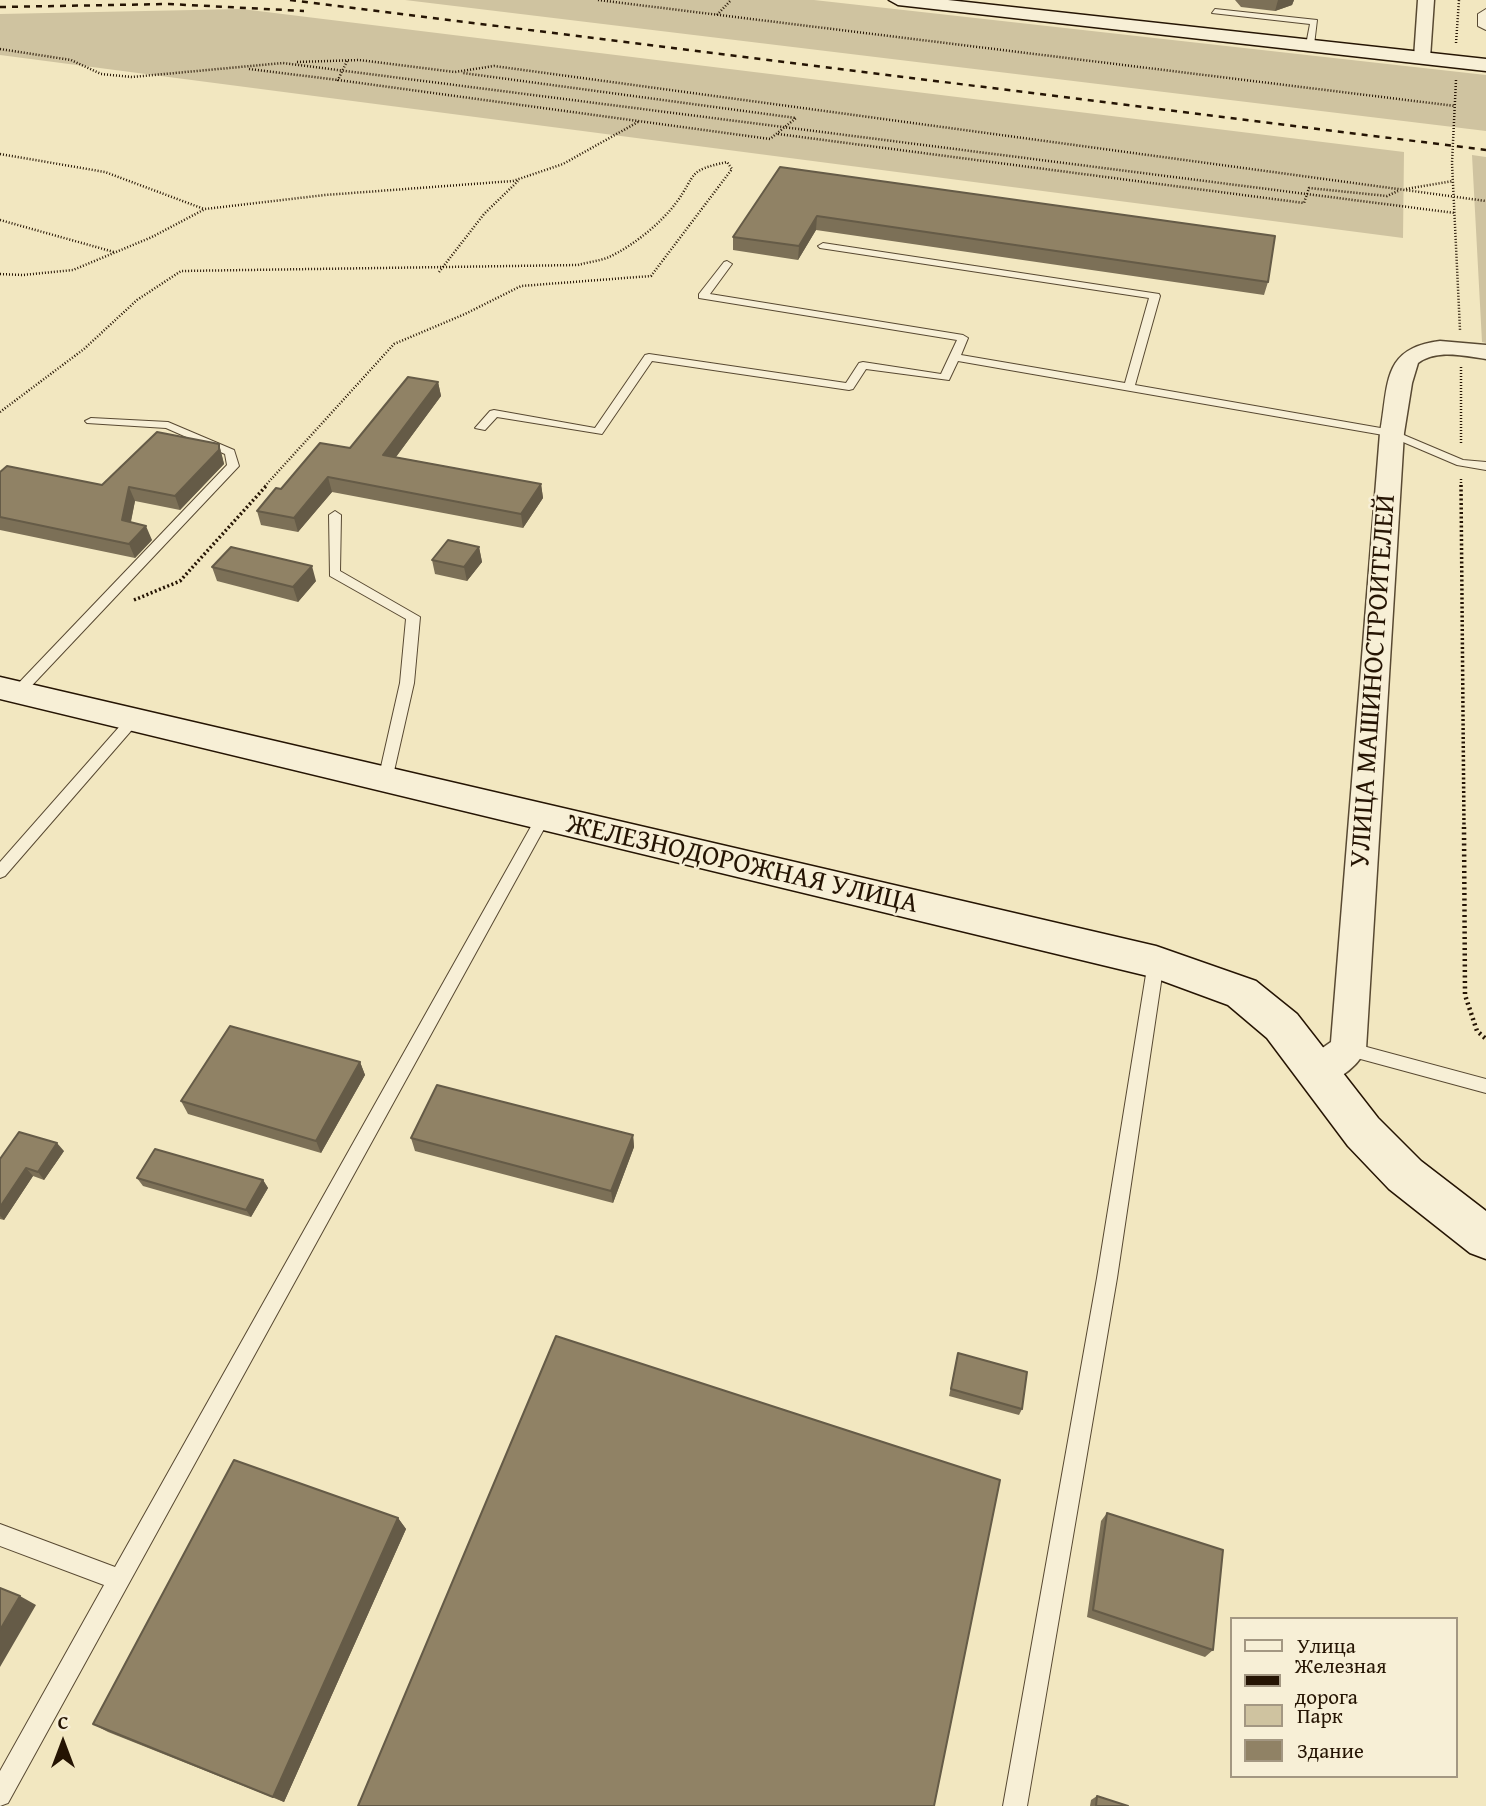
<!DOCTYPE html>
<html>
<head>
<meta charset="utf-8">
<style>
  body { margin:0 }
  #map { position:relative; width:1486px; height:1806px; overflow:hidden; background:#f2e7c0; font-family:"Gentium Book Plus",serif }
  canvas { display:block }
  .legend { position:absolute; left:1230px; top:1617px; width:228px; height:161px; box-sizing:border-box; background:#f7efd6; border:2px solid #a39782; margin:0; padding:9px 12px; list-style:none; font-size:21px; color:#251403 }
  .legend li { display:flex; align-items:center; gap:14px; height:35px }
  .legend b { width:35px; border:2px solid #a39782 }
  .north { position:absolute; left:28px; top:1708px; width:70px; height:70px; -webkit-text-stroke:5px #f7efd6; paint-order:stroke; rotate:0deg; font-size:19px; font-weight:700; line-height:28px; text-align:center; color:#251403 }
  .north::after { content:''; display:block; margin:auto; width:24px; height:32px; background:#251403; clip-path:polygon(50% 0,100% 100%,50% 72%,0 100%) }
</style>
</head>
<body>
<div id="map">
<canvas width="1486" height="1806"></canvas>
<ul class="legend">
<li><b style="height:9px;background:#f7efd6"></b>Улица</li>
<li><b style="height:9px;background:#251403"></b>Железная дорога</li>
<li><b style="height:19px;background:#cfc3a0"></b>Парк</li>
<li><b style="height:19px;background:#908265"></b>Здание</li>
</ul>
<div class="north">С</div>
</div>
<script>
const context = document.querySelector('canvas').getContext('2d');
context.lineJoin = 'round';
function paint(path, color) { context.fillStyle = color; context.fill(path, 'evenodd'); }
function stroke(path, color, width, dash) { context.strokeStyle = color; context.lineWidth = width; context.lineCap = dash ? 'butt' : 'round'; context.setLineDash(dash || []); context.stroke(path); }
function write(font, color, halo, rows, align = 'center') {
  context.font = font + ' "Gentium Book Plus",serif'; context.lineWidth = 5; context.setLineDash([]); context.textBaseline = 'middle'; context.strokeStyle = halo; context.fillStyle = color; for (const [text, x, y, turn = 0] of rows) {
    context.save(); context.translate(x, y); context.rotate((+turn || 0) * Math.PI / 180); context.textAlign = isNaN(turn) ? turn : align; if (halo) context.strokeText(text, 0, 0); context.fillText(text, 0, 0); context.restore();
  }
}
paint(new Path2D(`
  M 405,0 L 814,0 L 1486,75 L 1486,131 Z
  M 242,9 L 1404,152 L 1403,238 L 0,55 L 0,14 Z
  M 1472,155 L 1486,157 L 1486,343 L 1482,342 Z`), '#cfc3a0');
const lane = new Path2D(`
  M 1215,9 L 1317,20 L 1314,45 L 1310,47 L 1306,45 L 1310,24 L 1212,13 Z
  M 1486,9 L 1486,30 L 1478,26 L 1478,14 Z
  M 823,243 L 1159,294 L 1160,296 L 1135,385 L 1392,430 L 1463,460 L 1486,462 L 1486,470 L 1457,465 L 1389,436 L 958,361 L 949,380 L 866,369 L 853,389 L 849,390 L 652,361 L 602,434 L 497,417 L 485,430 L 475,428 L 490,411 L 494,410 L 595,428 L 645,355 L 649,354 L 846,383 L 859,363 L 863,362 L 941,374 L 957,340 L 699,298 L 699,294 L 724,262 L 727,261 L 732,264 L 710,294 L 963,335 L 968,338 L 961,355 L 1125,383 L 1149,298 L 820,248 L 818,246 Z
  M 91,418 L 168,422 L 234,450 L 239,466 L 22,696 L 12,696 L 10,693 L 12,690 L 227,465 L 225,454 L 166,428 L 87,423 L 85,421 Z
  M 335,511 L 341,515 L 340,571 L 420,617 L 414,683 L 392,780 L 385,785 L 378,780 L 400,683 L 406,619 L 330,576 L 329,515 Z
  M 132,716 L 137,718 L 139,721 L 137,724 L 5,876 L 0,878 L 0,862 L 127,718 Z
  M 543,812 L 550,818 L 8,1803 L 0,1806 L 0,1771 L 104,1585 L 0,1546 L 0,1524 L 115,1567 L 538,814 Z
  M 1156,955 L 1162,957 L 1164,962 L 1117,1278 L 1027,1806 L 1003,1806 L 1097,1278 L 1148,962 L 1150,957 Z
  M 1348,1042 L 1486,1079 L 1486,1093 L 1342,1054 L 1339,1049 L 1342,1044 Z`);
const street = new Path2D(`
  M 1418,0 L 1434,0 L 1430,58 L 1422,63 L 1414,58 Z
  M 1440,341 L 1486,345 L 1486,359 C 1464,356 1437,349 1418,363 L 1412,383 L 1404,433 L 1366,1049 C 1356,1070 1328,1090 1305,1082 L 1300,1071 L 1305,1060 L 1331,1042 L 1380,433 C 1389,385 1381,348 1440,341 Z`);
const secondary = new Path2D(`
  M 889,0 L 948,0 L 1486,59 L 1486,71 L 898,5 Z
  M 0,677 L 1156,946 L 1256,981 L 1297,1014 L 1378,1118 L 1421,1161 L 1486,1211 L 1486,1259 L 1470,1253 L 1389,1189 L 1348,1146 L 1267,1038 L 1228,1005 L 1152,977 L 0,699 Z`);
stroke(lane, '#584932', 2);
stroke(street, '#584932', 3);
stroke(secondary, '#251403', 3);
stroke(new Path2D(`
  M 598,0 L 1455,106
  M 717,15 L 731,0
  M 1456,43 L 1459,0
  M 0,49 L 71,60 L 101,74 L 132,77 L 283,63 L 1455,213
  M 347,61 L 338,80 L 770,139 L 796,118 L 463,73
  M 297,62 L 359,60 L 455,72 L 494,66 L 1486,201
  M 249,69 L 338,80
  M 1456,80 L 1452,163 L 1460,330
  M 778,134 L 1304,203 L 1309,188 L 1387,196 L 1398,191
  M 0,154 L 105,172 L 204,209
  M 1406,189 L 1453,181
  M 0,220 L 114,252
  M 439,272 L 484,214 L 518,181
  M 0,274 L 23,275 L 73,270 L 152,237 L 205,209 L 325,195 L 513,181 L 563,164 L 638,122
  M 1461,367 L 1461,445
  M 0,412 L 84,349 L 137,300 L 181,271 L 578,265 C 588,262 600,261 609,257 C 633,246 661,223 676,203 C 698,173 686,171 727,162 L 732,169 L 651,276 L 521,286 L 465,314 L 394,344 L 265,486
  M 1461,479 L 1461,486`), '#251403', 2.5, [1, 2]);
stroke(new Path2D(`
  M 1461,485 L 1464,829
  M 134,600 L 180,581 L 267,485`), '#251403', 3.5, [2, 2.5]);
stroke(new Path2D(`
  M 1464,827 L 1465,995 L 1477,1031 L 1486,1039`), '#251403', 4.5, [2, 3.5]);
paint(lane, '#f7efd6');
paint(street, '#f7efd6');
paint(secondary, '#f7efd6');
stroke(new Path2D(`
  M 290,0 L 1486,150
  M 0,7 L 169,4 L 304,11`), '#251403', 2.5, [6, 6]);
paint(new Path2D(`
  M 1235,0 L 1294,0 L 1292,5 L 1275,11 L 1241,7 Z
  M 780,167 L 1268,282 L 1264,295 L 816,230 L 798,260 L 733,250 L 733,237 Z
  M 438,382 L 441,396 L 396,457 L 541,484 L 543,498 L 523,528 L 332,492 L 298,532 L 261,525 L 257,511 L 281,489 L 350,448 Z
  M 219,444 L 224,464 L 180,510 L 135,501 L 131,522 L 152,540 L 135,558 L 0,530 L 0,472 L 102,485 Z
  M 479,547 L 482,562 L 467,581 L 435,574 L 432,560 Z
  M 212,567 L 316,581 L 298,602 L 217,581 Z
  M 360,1062 L 365,1075 L 321,1153 L 188,1114 L 181,1101 Z
  M 633,1135 L 634,1147 L 613,1203 L 415,1151 L 411,1138 Z
  M 64,1151 L 44,1180 L 33,1176 L 4,1220 L 0,1219 L 0,1159 Z
  M 137,1178 L 263,1180 L 268,1188 L 251,1217 L 143,1186 Z
  M 958,1353 L 1022,1409 L 1019,1415 L 949,1396 Z
  M 1107,1513 L 1213,1650 L 1205,1657 L 1087,1617 L 1101,1521 Z
  M 398,1518 L 406,1529 L 284,1802 L 108,1732 L 93,1724 Z
  M 1097,1796 L 1128,1806 L 1090,1806 L 1091,1800 Z`), '#7c7057');
paint(new Path2D(`
  M 1278,0 L 1294,0 L 1292,5 L 1275,11 Z
  M 817,216 L 816,230 L 798,260 L 799,246 Z
  M 438,382 L 441,396 L 387,469 L 383,455 Z
  M 219,444 L 224,464 L 180,510 L 175,496 Z
  M 328,477 L 332,492 L 298,532 L 294,518 Z
  M 541,484 L 543,498 L 523,528 L 521,514 Z
  M 129,487 L 135,501 L 128,534 L 122,520 Z
  M 146,526 L 152,540 L 135,558 L 129,544 Z
  M 479,547 L 482,562 L 467,581 L 464,567 Z
  M 312,566 L 316,581 L 298,602 L 293,587 Z
  M 360,1062 L 365,1075 L 321,1153 L 316,1141 Z
  M 633,1135 L 634,1147 L 613,1203 L 611,1191 Z
  M 57,1143 L 64,1151 L 44,1180 L 38,1172 Z
  M 26,1168 L 33,1176 L 4,1220 L 0,1216 L 0,1207 Z
  M 263,1180 L 268,1188 L 251,1217 L 246,1210 Z
  M 398,1518 L 406,1529 L 284,1802 L 273,1797 Z
  M 20,1596 L 36,1605 L 0,1667 L 0,1630 Z`), '#655b47');
const building = new Path2D(`
  M 780,167 L 1275,236 L 1268,282 L 817,216 L 799,246 L 733,237 Z
  M 408,377 L 438,382 L 383,455 L 541,484 L 521,514 L 328,477 L 294,518 L 257,511 L 276,488 L 281,489 L 320,443 L 350,448 Z
  M 157,432 L 219,444 L 219,450 L 175,496 L 129,487 L 122,520 L 146,526 L 129,544 L 0,517 L 0,472 L 7,466 L 102,485 Z
  M 448,540 L 479,547 L 464,567 L 432,560 Z
  M 231,547 L 312,566 L 293,587 L 212,567 Z
  M 230,1026 L 360,1062 L 316,1141 L 181,1101 Z
  M 437,1085 L 633,1135 L 611,1191 L 411,1138 Z
  M 19,1132 L 57,1143 L 38,1172 L 26,1168 L 0,1207 L 0,1159 Z
  M 155,1149 L 263,1180 L 246,1210 L 137,1178 Z
  M 556,1336 L 1000,1480 L 934,1806 L 358,1806 Z
  M 958,1353 L 1027,1372 L 1022,1409 L 951,1389 Z
  M 234,1460 L 398,1518 L 273,1797 L 93,1724 Z
  M 1107,1513 L 1223,1550 L 1213,1650 L 1093,1610 Z
  M 0,1588 L 20,1596 L 0,1630 Z
  M 1097,1796 L 1128,1806 L 1096,1806 Z`);
paint(building, '#908265');
stroke(building, '#655b47', 2);
write('28px', '#251403', '#f7efd6', [
  ["УЛИЦА МАШИНОСТРОИТЕЛЕЙ",1374,681,-86],
  ["ЖЕЛЕЗНОДОРОЖНАЯ УЛИЦА",742,865,13]
]);
</script>
</body>
</html>
